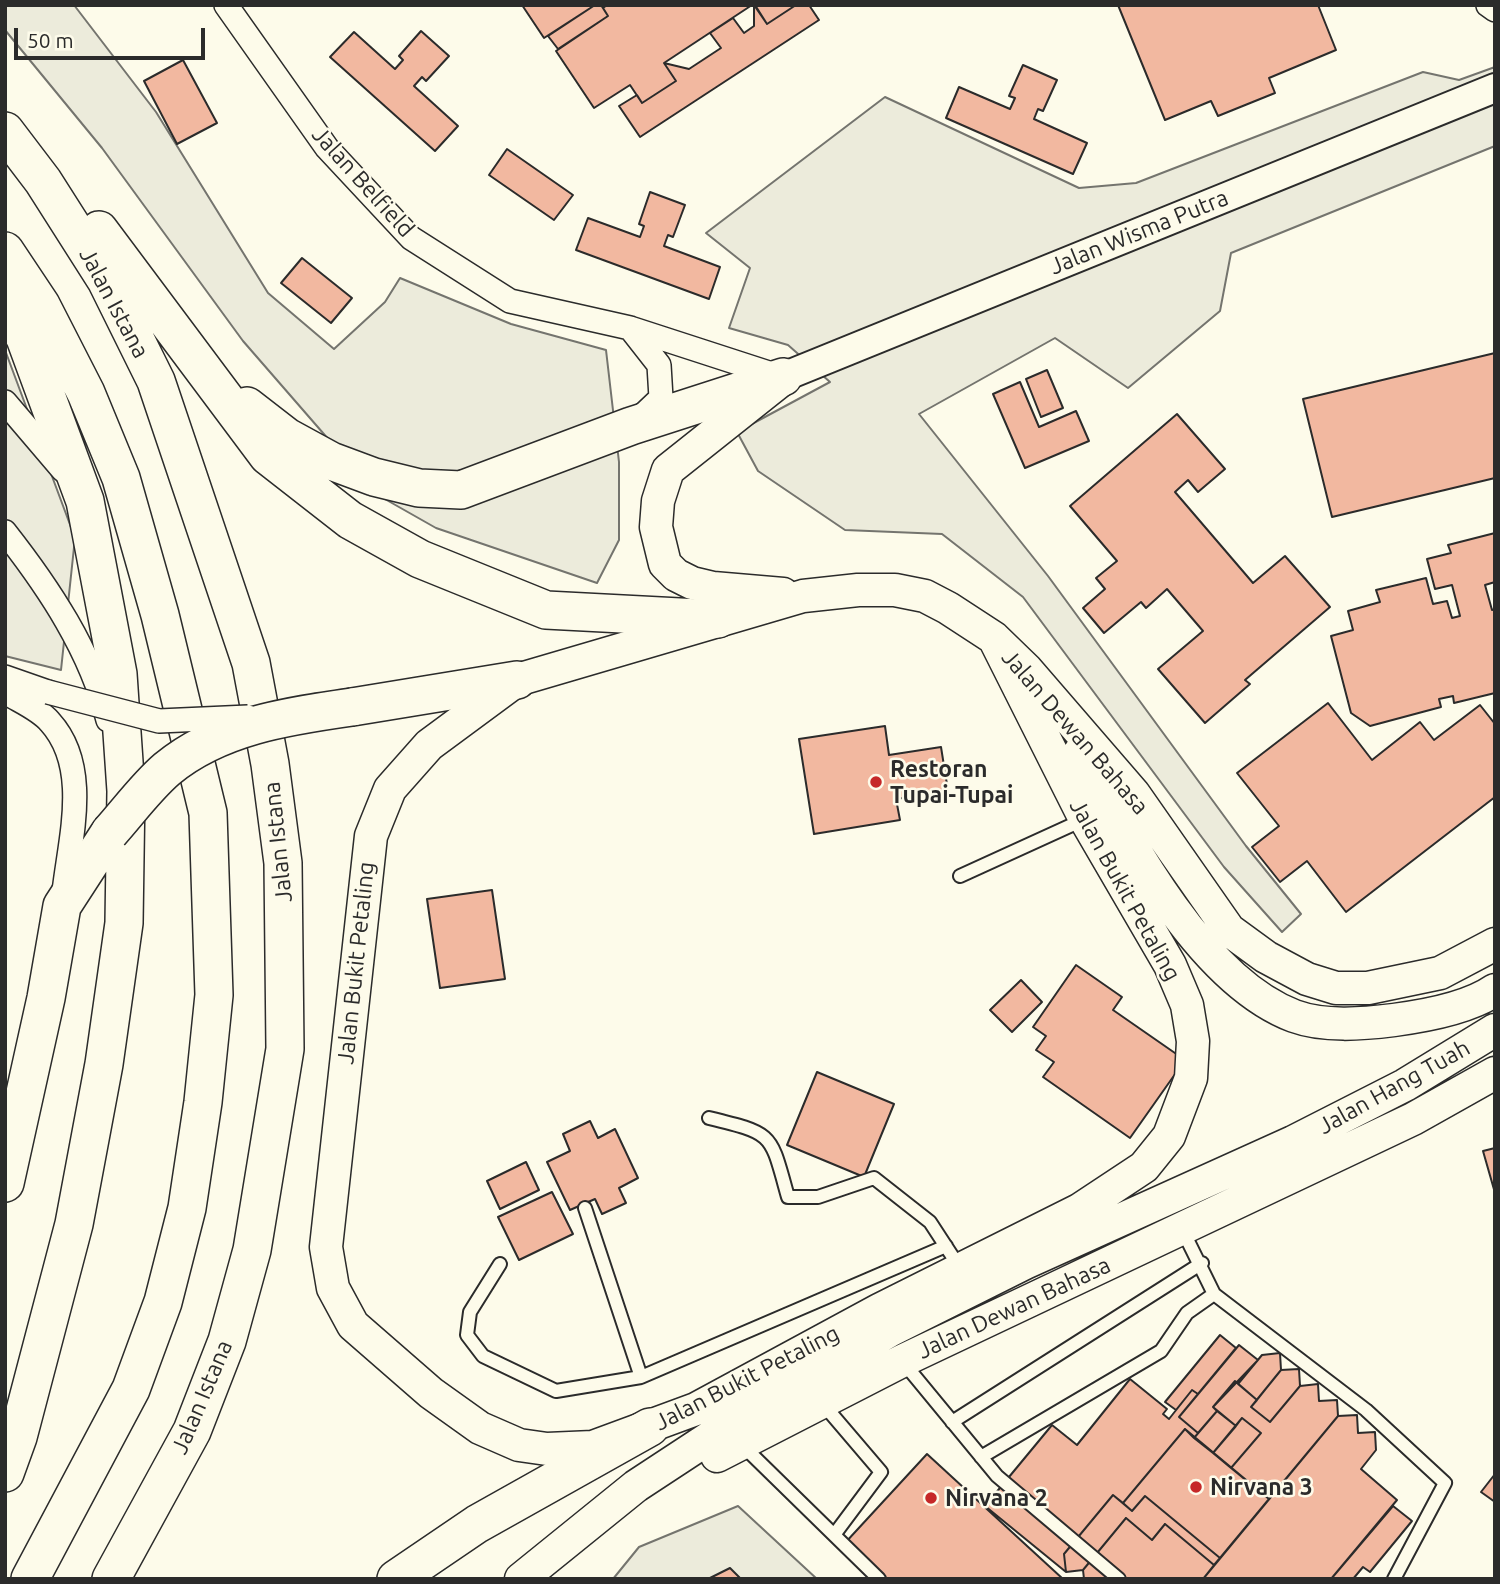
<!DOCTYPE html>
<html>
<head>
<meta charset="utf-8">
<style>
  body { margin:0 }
  #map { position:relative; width:1500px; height:1584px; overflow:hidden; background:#fdfbea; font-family:Ubuntu,sans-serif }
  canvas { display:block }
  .frame { position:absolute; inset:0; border:7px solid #2b2b2b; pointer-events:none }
  .scale { position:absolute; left:14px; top:28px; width:191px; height:32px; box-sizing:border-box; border:4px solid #2b2b2b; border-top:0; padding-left:9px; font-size:21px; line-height:24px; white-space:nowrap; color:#2b2b2b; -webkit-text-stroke:5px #fdfbea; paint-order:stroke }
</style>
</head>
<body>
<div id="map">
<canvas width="1500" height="1584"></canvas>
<div class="frame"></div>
<div class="scale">50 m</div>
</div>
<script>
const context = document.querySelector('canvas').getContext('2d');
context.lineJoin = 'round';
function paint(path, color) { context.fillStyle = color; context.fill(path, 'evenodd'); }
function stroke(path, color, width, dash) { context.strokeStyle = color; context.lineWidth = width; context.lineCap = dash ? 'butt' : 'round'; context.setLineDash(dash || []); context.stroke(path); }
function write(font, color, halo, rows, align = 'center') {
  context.font = font + ' Ubuntu,sans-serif'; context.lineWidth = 5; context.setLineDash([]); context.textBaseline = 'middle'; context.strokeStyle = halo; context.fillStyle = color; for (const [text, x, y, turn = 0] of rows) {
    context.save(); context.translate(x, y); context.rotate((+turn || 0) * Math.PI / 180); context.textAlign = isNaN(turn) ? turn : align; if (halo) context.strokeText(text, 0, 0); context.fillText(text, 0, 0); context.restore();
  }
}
const green = new Path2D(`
  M 5,5 L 74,5 L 156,112 L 268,293 L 334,349 L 385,302 L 400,278 L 511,324 L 606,350 L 619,462 L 619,540 L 597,583 L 436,528 L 376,494 L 243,341 L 102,148 L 5,30 Z
  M 1495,67 L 1495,146 L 1231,253 L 1220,311 L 1128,388 L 1055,338 L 919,414 L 1048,576 L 1246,846 L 1301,914 L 1282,932 L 1224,867 L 1023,597 L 942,534 L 845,530 L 758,471 L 737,432 L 830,382 L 788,345 L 729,328 L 750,268 L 706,233 L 885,97 L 1079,188 L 1136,183 L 1423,72 L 1459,80 Z
  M 5,350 L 75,538 L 61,670 L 5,656 Z
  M 738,1506 L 817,1579 L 613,1579 L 639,1547 Z`);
paint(green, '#ecebdb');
stroke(green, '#74746e', 2);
const building = new Path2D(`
  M 522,5 L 595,5 L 544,38 Z
  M 595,5 L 601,5 L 608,16 L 558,49 L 548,36 Z
  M 607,5 L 752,5 L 664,63 L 676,81 L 642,103 L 630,85 L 594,108 L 556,51 L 608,16 L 603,8 Z
  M 754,5 L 767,24 L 796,5 L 809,5 L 819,20 L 640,137 L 619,106 L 637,95 L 642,103 L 676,81 L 664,63 L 689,69 L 721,48 L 710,33 L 733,18 L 744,33 L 754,26 Z
  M 755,5 L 796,5 L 767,24 Z
  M 1118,5 L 1318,5 L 1336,50 L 1269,78 L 1275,93 L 1218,116 L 1211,101 L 1165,120 Z
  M 421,31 L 449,56 L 426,81 L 422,77 L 414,86 L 458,126 L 435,151 L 330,57 L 354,32 L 395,69 L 403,60 L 399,56 Z
  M 183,60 L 217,123 L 177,144 L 144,81 Z
  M 1023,65 L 1057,80 L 1043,111 L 1038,109 L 1034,119 L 1087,143 L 1073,174 L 946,118 L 959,87 L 1010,109 L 1015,98 L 1009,96 Z
  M 507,149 L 573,195 L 554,220 L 489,175 Z
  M 650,192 L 685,205 L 673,237 L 668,235 L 664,246 L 720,267 L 709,299 L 576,250 L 588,218 L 640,237 L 644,226 L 639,224 Z
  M 302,258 L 352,298 L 331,323 L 281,283 Z
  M 1495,353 L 1495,478 L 1332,517 L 1303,399 Z
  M 1047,370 L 1063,408 L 1041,417 L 1026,379 Z
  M 1020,382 L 1039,427 L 1076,411 L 1089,441 L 1025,468 L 993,394 Z
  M 1177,414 L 1225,469 L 1198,492 L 1188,480 L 1175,492 L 1253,583 L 1285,556 L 1330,607 L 1245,680 L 1250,684 L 1205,723 L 1158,669 L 1203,631 L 1167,589 L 1146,608 L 1141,602 L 1104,633 L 1083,608 L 1105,589 L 1096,578 L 1117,561 L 1070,506 Z
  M 1495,533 L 1495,582 L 1485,585 L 1492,610 L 1495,609 L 1495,693 L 1454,703 L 1453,696 L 1439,699 L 1441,707 L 1370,726 L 1351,713 L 1331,636 L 1353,630 L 1348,611 L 1380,602 L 1376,590 L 1426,578 L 1433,604 L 1447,601 L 1452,618 L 1460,616 L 1452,585 L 1435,589 L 1427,559 L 1451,553 L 1448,545 Z
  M 1328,703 L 1372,760 L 1420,722 L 1434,740 L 1480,705 L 1495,724 L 1495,797 L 1346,912 L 1307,861 L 1280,882 L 1252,847 L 1279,826 L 1237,773 Z
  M 885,726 L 889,755 L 941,747 L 948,791 L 896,799 L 900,820 L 814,834 L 799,739 Z
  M 492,890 L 505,979 L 440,988 L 427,899 Z
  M 1076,965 L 1122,997 L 1113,1010 L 1185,1060 L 1130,1138 L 1043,1077 L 1054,1062 L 1036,1050 L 1046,1036 L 1033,1027 Z
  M 1021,980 L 1042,1002 L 1012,1032 L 990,1010 Z
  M 817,1072 L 894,1104 L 864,1177 L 787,1145 Z
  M 590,1121 L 598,1138 L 615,1129 L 638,1178 L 619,1188 L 626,1203 L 602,1214 L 595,1199 L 570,1210 L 547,1162 L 570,1151 L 563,1134 Z
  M 1495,1148 L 1495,1193 L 1483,1151 Z
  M 526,1162 L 539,1190 L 500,1209 L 487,1181 Z
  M 552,1192 L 573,1234 L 519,1260 L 498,1217 Z
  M 1220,1335 L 1236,1348 L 1198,1394 L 1192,1390 L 1176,1410 L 1165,1402 Z
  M 1239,1345 L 1258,1360 L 1213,1407 L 1217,1411 L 1198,1433 L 1179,1417 Z
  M 1280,1353 L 1281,1370 L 1257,1400 L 1238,1384 L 1262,1355 Z
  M 1299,1369 L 1300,1386 L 1270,1422 L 1251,1407 L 1281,1370 Z
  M 1130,1379 L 1167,1409 L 1163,1414 L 1169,1419 L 1192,1390 L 1198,1394 L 1179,1417 L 1198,1433 L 1194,1438 L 1185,1429 L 1123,1503 L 1113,1495 L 1064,1554 L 1066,1572 L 985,1506 L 1052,1425 L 1077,1445 Z
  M 1235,1381 L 1257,1400 L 1251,1407 L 1270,1422 L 1300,1386 L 1318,1384 L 1319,1401 L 1337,1400 L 1338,1416 L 1269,1499 L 1231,1468 L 1261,1433 L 1242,1418 L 1236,1426 L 1213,1407 Z
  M 1217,1411 L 1236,1426 L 1213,1453 L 1194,1438 Z
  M 1357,1415 L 1358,1433 L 1375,1432 L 1376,1450 L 1361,1469 L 1397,1500 L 1331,1579 L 1203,1579 L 1338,1416 Z
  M 1242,1418 L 1261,1433 L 1231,1468 L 1213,1453 Z
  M 1185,1429 L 1269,1499 L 1220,1558 L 1145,1496 L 1132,1511 L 1123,1503 Z
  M 927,1454 L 1063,1579 L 884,1579 L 845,1543 Z
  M 1495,1474 L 1495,1502 L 1481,1492 Z
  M 1113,1495 L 1132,1511 L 1145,1496 L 1220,1558 L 1214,1565 L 1165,1524 L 1152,1540 L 1126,1518 L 1083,1570 L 1066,1572 L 1064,1554 Z
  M 1393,1506 L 1412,1521 L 1370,1572 L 1363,1567 L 1353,1579 L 1331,1579 Z
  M 1126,1518 L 1152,1540 L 1165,1524 L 1214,1565 L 1203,1579 L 1084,1579 L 1083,1570 Z
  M 730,1568 L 741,1579 L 708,1579 Z`);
paint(building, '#f2b8a0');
stroke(building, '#2b2b2b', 2);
const service = new Path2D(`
  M 960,876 L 1085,819
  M 709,1118 C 775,1134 770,1133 788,1197 L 818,1197 L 874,1178 L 930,1222 L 960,1268
  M 585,1208 L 641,1377
  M 1182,1229 L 1214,1294 L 1366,1410 L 1445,1483 L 1394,1579
  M 500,1264 L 470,1312 L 467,1335 L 483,1356 L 556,1391 L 641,1377 L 946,1246
  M 903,1362 L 997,1476 L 1119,1579
  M 823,1404 L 881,1472 L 834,1535
  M 952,1422 L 1202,1263
  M 742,1445 L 879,1579
  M 981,1457 L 1161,1351 L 1187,1313 L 1214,1294`);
const minor = new Path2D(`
  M 226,5 L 327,148 L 411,238 L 510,301 L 630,328 L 781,377
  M 1488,5 L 1495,10
  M 630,328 L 659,365 L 661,398 L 641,417
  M 5,402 L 63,470
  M 5,532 C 49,588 91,651 108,720
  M 5,677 L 48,692
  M 5,692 C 19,701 39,709 50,722 C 91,767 70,838 64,892`);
const tertiary = new Path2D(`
  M 783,377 L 1495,88`);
const secondary = new Path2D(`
  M 780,381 L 668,470 L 658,501 L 656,527 L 665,564 L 676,575 L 692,583 L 713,588 L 783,594
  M 994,638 L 1085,819 L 1170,965 L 1187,1005 L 1193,1041 L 1191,1078 L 1169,1136 L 1144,1167 L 1079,1210 L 879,1310 L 696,1409 L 593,1447 L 547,1449 L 519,1445 L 480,1428 L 431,1393 L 353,1325 L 333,1288 L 326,1247 L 371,836 L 390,789 L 429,745 L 517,680 L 803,596 L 858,590 L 895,590 L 925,596 L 948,608 L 994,638 L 1026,669 L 1134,794 L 1229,930 L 1266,957 L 1307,979 L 1336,988 L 1368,988 L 1440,973 L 1495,944
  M 1080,752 C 1125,836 1199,980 1294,1016 C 1324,1027 1362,1024 1394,1020 C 1425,1016 1469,1008 1495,990
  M 717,1456 L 902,1361 L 1413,1119 L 1495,1073
  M 521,1579 L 636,1486 L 735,1421 L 891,1330 L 1025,1263 L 1293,1142 L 1405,1085 L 1495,1030`);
const primary = new Path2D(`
  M 5,131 L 43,181 L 106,280 L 156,381 L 251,663 L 270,764 L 283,863 L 285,1049 L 252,1250 L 227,1341 L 192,1431 L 111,1579
  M 99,230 L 268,456 L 350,520 L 420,559 L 546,610 L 718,619
  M 5,251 L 41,305 L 86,393 L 121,478 L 160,615 L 208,813 L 214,995 L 203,1102 L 187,1208 L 163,1302 L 131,1389 L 30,1579
  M 5,302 L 25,338 L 85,501 L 118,674 L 126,791 L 124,923 L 104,1064 L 74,1224 L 18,1437 L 5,1473
  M 247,406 L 287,437 L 331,461 L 374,477 L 419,488 L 461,490 L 631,426 L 783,377
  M 352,707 L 517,680
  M 5,1183 L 46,998 L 62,906 L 110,832
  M 396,1579 L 477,1524 L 650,1427`);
stroke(service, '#2b2b2b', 16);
stroke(minor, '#2b2b2b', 26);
stroke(tertiary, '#2b2b2b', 32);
stroke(secondary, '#2b2b2b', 35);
stroke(primary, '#2b2b2b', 40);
stroke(service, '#fdfbea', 12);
stroke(minor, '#fdfbea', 23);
stroke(tertiary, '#fdfbea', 28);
stroke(secondary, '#fdfbea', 32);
stroke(primary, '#fdfbea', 37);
const minorBridge = new Path2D(`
  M 48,692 L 159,721 L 248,717`);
const primaryBridge = new Path2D(`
  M 110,832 C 128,812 146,787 167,769 C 219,726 288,716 352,707`);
stroke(minorBridge, '#2b2b2b', 26, []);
stroke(primaryBridge, '#2b2b2b', 40, []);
stroke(minorBridge, '#fdfbea', 23);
stroke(primaryBridge, '#fdfbea', 37);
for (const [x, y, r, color] of [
  [876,782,7,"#c62828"],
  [1196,1487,7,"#c62828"],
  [931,1498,7,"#c62828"]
]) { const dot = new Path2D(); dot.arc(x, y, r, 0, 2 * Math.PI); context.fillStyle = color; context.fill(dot); stroke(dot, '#fdfbea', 2.5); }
write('23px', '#2b2b2b', '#fdfbea', [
  ["Jalan Belfield",363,182,48],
  ["Jalan Wisma Putra",1139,232,-22],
  ["Jalan Istana",114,303,62],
  ["Jalan Dewan Bahasa",1075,732,49],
  ["Jalan Istana",278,842,-96],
  ["Jalan Bukit Petaling",1125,890,61],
  ["Jalan Bukit Petaling",356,963,-84],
  ["Jalan Hang Tuah",1394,1087,-29],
  ["Jalan Dewan Bahasa",1014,1308,-25],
  ["Jalan Bukit Petaling",747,1378,-27],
  ["Jalan Istana",202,1397,-67]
]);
write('bold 23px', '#2b2b2b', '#fdfbea', [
  ["Restoran",890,769],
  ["Tupai-Tupai",890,795],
  ["Nirvana 3",1210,1487],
  ["Nirvana 2",945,1498]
], 'left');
</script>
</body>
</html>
